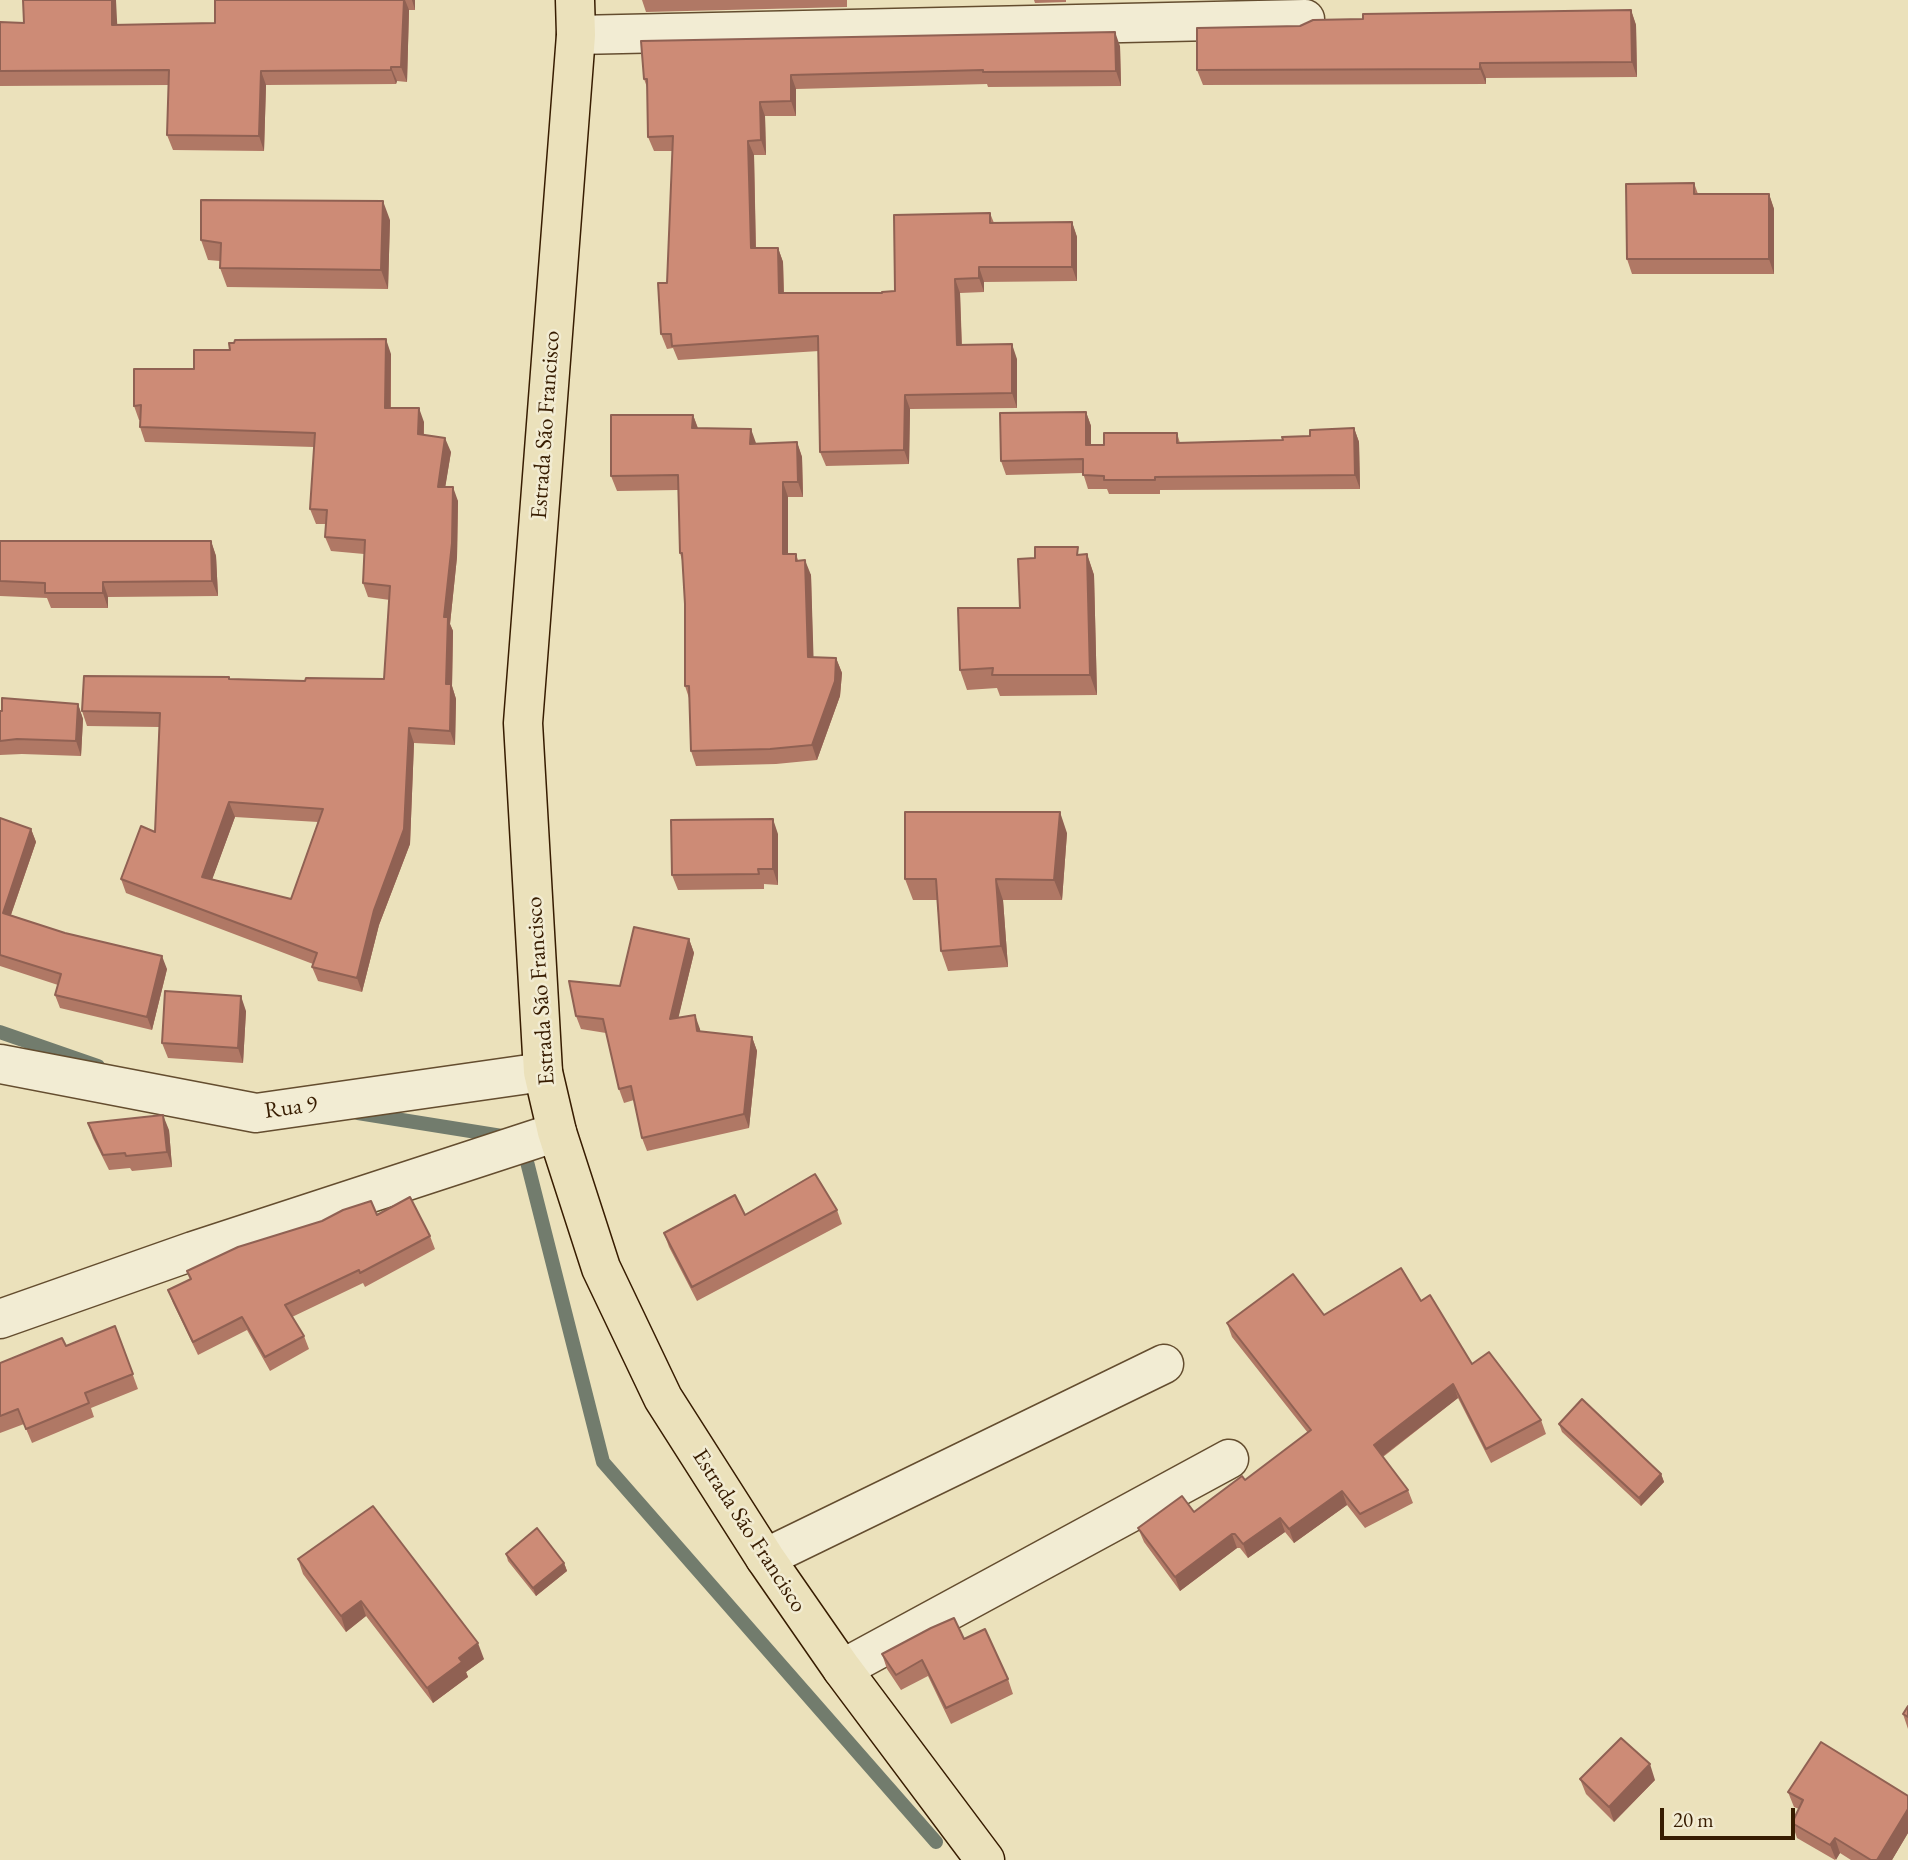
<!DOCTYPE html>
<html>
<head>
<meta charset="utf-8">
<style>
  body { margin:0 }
  #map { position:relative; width:1908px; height:1860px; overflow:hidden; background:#ebe1bb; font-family:"EB Garamond",serif }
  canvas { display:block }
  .scale { position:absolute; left:1660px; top:1808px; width:135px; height:32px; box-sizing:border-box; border:4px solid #371c00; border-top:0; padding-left:9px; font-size:21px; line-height:24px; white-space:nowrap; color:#371c00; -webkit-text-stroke:5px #f2ecd3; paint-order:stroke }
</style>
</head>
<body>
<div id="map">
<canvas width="1908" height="1860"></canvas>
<div class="scale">20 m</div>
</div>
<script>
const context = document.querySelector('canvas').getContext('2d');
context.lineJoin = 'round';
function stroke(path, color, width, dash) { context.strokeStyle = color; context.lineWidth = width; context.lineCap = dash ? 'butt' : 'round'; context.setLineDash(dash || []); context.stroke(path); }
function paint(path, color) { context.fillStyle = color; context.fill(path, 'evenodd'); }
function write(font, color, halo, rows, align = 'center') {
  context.font = font + ' "EB Garamond",serif'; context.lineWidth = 5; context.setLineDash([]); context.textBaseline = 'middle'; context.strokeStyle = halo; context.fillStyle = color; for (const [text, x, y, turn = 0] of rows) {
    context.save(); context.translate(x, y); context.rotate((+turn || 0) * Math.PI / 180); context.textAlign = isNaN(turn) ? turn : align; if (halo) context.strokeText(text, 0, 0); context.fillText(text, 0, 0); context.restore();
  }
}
stroke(new Path2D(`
  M 0,1032 L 98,1066
  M 358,1113 L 508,1137
  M 523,1146 L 603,1462 L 936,1842`), '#727c6d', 14);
const minor = new Path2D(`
  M 576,35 L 1305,19
  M 0,1064 L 256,1113 L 543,1072
  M 0,1319 L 193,1251 L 557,1132
  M 765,1558 L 1164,1364
  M 842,1669 L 1229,1459`);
const major = new Path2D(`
  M 575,0 L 576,35 L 523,723 L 543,1072 L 557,1132 L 601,1268 L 663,1398 L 765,1558 L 842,1669 L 985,1860`);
stroke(minor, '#644d2f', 41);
stroke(major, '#371c00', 41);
stroke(minor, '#f2ecd3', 38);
stroke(major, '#ebe1bb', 38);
paint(new Path2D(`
  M 215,0 L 415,0 L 415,10 L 409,10 L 407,82 L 397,81 L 396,84 L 266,85 L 264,151 L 173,150 L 167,135 L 169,85 L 0,86 L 0,22 L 117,25 L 215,23 Z
  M 642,0 L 847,0 L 847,7 L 646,12 Z
  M 1034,0 L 1066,0 L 1066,2 L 1035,3 Z
  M 1631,10 L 1636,25 L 1637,77 L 1486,78 L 1486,84 L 1203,85 L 1197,70 L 1300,26 Z
  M 1120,46 L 1121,86 L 988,87 L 987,84 L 796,89 L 796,116 L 765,116 L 766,155 L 754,155 L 756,248 L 778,248 L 783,262 L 784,293 L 882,293 L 895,291 L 990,213 L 994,223 L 1072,222 L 1077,237 L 1077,281 L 984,282 L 984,292 L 960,293 L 962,345 L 1017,359 L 1017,408 L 910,409 L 909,464 L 826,466 L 820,452 L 819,351 L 678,360 L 673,348 L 667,349 L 661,334 L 667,283 L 673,151 L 654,151 L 648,137 L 648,90 L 644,79 Z
  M 1694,183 L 1698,194 L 1769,194 L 1774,209 L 1774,274 L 1632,274 L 1627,259 Z
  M 390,220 L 388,289 L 227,287 L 220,268 L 220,261 L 208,260 L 201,240 Z
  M 391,354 L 391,408 L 424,422 L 424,435 L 451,452 L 445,487 L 458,501 L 457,557 L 450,624 L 453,631 L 452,686 L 456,699 L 455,745 L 414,743 L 410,844 L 379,925 L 362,992 L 318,981 L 312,967 L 313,964 L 126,893 L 121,879 L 155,832 L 159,727 L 87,726 L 82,711 L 229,677 L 230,679 L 305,681 L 384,679 L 390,600 L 368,597 L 363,583 L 364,554 L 331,551 L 325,537 L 326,524 L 316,524 L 310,509 L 314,447 L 145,442 L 140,427 L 141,420 L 139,420 L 134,406 L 194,369 ZM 235,817 L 318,822 L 291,899 L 212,879 Z
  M 1086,412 L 1091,426 L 1091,445 L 1104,445 L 1177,433 L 1180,443 L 1283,440 L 1354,428 L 1359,442 L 1360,489 L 1160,490 L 1160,494 L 1109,494 L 1107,489 L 1088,489 L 1083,473 L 1006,475 L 1001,461 Z
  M 693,415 L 698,428 L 756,444 L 797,442 L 802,457 L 803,497 L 788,497 L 788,554 L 796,554 L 798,560 L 811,575 L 813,657 L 836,658 L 842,673 L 840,696 L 817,760 L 776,764 L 696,766 L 691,751 L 689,698 L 685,686 L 685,604 L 682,560 L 680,553 L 678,490 L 617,491 L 611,476 Z
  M 0,541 L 211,541 L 216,556 L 218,596 L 108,597 L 108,608 L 51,608 L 47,598 L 0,596 Z
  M 1087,554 L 1094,575 L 1097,695 L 1000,696 L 997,688 L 967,690 L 960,670 L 1020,608 L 1035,558 Z
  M 78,704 L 83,719 L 81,756 L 22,754 L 0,755 L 0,711 Z
  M 0,818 L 31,829 L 36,842 L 11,915 L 167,969 L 152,1030 L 60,1008 L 55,995 L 58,985 L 0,966 Z
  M 1067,833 L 1062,900 L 1003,900 L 1008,967 L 948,971 L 941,951 L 937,900 L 913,900 L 905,879 Z
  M 778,834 L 778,885 L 764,884 L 764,889 L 678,890 L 672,875 Z
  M 689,939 L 694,953 L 678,1018 L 700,1029 L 700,1032 L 752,1037 L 757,1051 L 749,1128 L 647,1151 L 642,1138 L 634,1100 L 624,1103 L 619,1089 L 606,1033 L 581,1029 L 576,1016 Z
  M 246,1011 L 243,1063 L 168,1058 L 162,1043 Z
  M 88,1123 L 169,1130 L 172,1167 L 132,1171 L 130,1168 L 109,1170 L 93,1138 Z
  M 837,1210 L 842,1224 L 697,1301 L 669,1247 L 664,1233 L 745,1215 Z
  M 377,1215 L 430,1236 L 435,1249 L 365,1287 L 363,1283 L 292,1317 L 304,1336 L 309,1349 L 270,1371 L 247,1330 L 198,1355 L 173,1303 L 168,1290 L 322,1221 Z
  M 1421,1301 L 1472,1364 L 1541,1420 L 1546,1434 L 1491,1463 L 1458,1398 L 1383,1457 L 1408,1490 L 1413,1503 L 1365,1528 L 1347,1505 L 1294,1543 L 1285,1532 L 1248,1558 L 1240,1548 L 1237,1548 L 1180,1591 L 1144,1542 L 1138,1528 L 1194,1512 L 1245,1480 L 1308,1433 L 1232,1337 L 1227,1323 L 1324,1315 Z
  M 115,1326 L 138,1389 L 91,1408 L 94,1417 L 32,1443 L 24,1424 L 0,1433 L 0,1363 L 66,1346 Z
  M 1559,1424 L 1661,1474 L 1664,1482 L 1641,1506 L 1562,1432 Z
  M 506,1554 L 564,1563 L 567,1571 L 536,1596 L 508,1561 Z
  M 298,1559 L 484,1659 L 466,1672 L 468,1677 L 433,1703 L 366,1616 L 346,1632 L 303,1574 Z
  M 964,1639 L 1008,1679 L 1013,1694 L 951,1724 L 928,1676 L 901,1690 L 887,1669 L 882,1654 Z
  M 1908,1706 L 1908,1729 L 1903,1714 Z
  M 1580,1779 L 1655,1780 L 1614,1822 L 1586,1794 Z
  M 1788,1792 L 1908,1796 L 1908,1833 L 1892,1860 L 1851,1860 L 1840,1853 L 1835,1860 L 1797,1838 L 1792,1823 L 1799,1809 L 1794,1807 Z`), '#b07865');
paint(new Path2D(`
  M 112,0 L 116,0 L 118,40 L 112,25 Z
  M 404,0 L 405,0 L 409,10 L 407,82 L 401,67 Z
  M 412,0 L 415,0 L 415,10 Z
  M 1631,10 L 1636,25 L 1637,77 L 1632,62 Z
  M 1115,32 L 1120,46 L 1121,86 L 1116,71 Z
  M 1480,63 L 1486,78 L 1486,84 L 1480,69 Z
  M 391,67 L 397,81 L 396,84 L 391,70 Z
  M 261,71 L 266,85 L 264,151 L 259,136 Z
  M 791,75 L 796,89 L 796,116 L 791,101 Z
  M 760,102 L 765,116 L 766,155 L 761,140 Z
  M 748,141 L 754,155 L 756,262 L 751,248 Z
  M 1769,194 L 1774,209 L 1774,274 L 1769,259 Z
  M 383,201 L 390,220 L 388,289 L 381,270 Z
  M 1072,222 L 1077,237 L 1077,281 L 1072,267 Z
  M 778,248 L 783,262 L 784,307 L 779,293 Z
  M 979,267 L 984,282 L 984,292 L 979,278 Z
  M 955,279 L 960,293 L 962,359 L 957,345 Z
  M 386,339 L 391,354 L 390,422 L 385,408 Z
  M 1012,344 L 1017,359 L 1017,408 L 1012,393 Z
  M 905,395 L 910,409 L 909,464 L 904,450 Z
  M 419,408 L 424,422 L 423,448 L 418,434 Z
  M 1086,412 L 1091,426 L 1091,459 L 1086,445 Z
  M 693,415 L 698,429 L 692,428 Z
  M 1354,428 L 1359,442 L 1360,489 L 1355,475 Z
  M 751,429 L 756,443 L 750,444 Z
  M 445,438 L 451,452 L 443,501 L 438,487 Z
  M 797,442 L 802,457 L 803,497 L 798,482 Z
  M 783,482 L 788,497 L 788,569 L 783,554 Z
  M 453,487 L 458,501 L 457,557 L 450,624 L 453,631 L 452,686 L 456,699 L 455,745 L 450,731 L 446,684 L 444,617 Z
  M 211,541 L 216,556 L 218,596 L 212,581 Z
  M 1087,554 L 1094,575 L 1097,695 L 1090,675 Z
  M 805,560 L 811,575 L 814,672 L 808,657 Z
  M 103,582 L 108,597 L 108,608 L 103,593 Z
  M 836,658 L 842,673 L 840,696 L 817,760 L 812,745 Z
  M 78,704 L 83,719 L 81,756 L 76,741 Z
  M 409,728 L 414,743 L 410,844 L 379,925 L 362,992 L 357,978 Z
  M 229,802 L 235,817 L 208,891 L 202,877 Z
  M 1060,812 L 1067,833 L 1062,900 L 1054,880 Z
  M 773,819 L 778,834 L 778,885 L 773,869 Z
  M 31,829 L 36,842 L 7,926 L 3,913 Z
  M 996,879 L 1003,900 L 1008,967 L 1001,946 Z
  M 689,939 L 694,953 L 675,1032 L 670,1019 Z
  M 162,956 L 167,969 L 152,1030 L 147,1017 Z
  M 241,996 L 246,1011 L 243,1063 L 238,1048 Z
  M 695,1015 L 700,1029 L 702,1045 L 697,1031 Z
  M 752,1037 L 757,1051 L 749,1128 L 744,1114 Z
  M 163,1115 L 169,1130 L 172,1167 L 167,1152 Z
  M 1453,1384 L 1458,1398 L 1379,1459 L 1374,1445 Z
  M 1661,1474 L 1664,1482 L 1641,1506 L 1639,1498 Z
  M 1342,1491 L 1347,1505 L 1294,1543 L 1289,1529 Z
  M 1280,1518 L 1285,1532 L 1248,1558 L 1243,1544 Z
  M 1232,1534 L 1237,1548 L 1180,1591 L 1175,1577 Z
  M 564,1563 L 567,1571 L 536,1596 L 533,1588 Z
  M 361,1601 L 366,1616 L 346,1632 L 341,1616 Z
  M 478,1643 L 484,1659 L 466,1672 L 468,1677 L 433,1703 L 427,1688 L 459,1658 Z
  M 1650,1764 L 1655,1780 L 1614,1822 L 1609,1807 Z
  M 1908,1809 L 1908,1833 L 1892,1860 L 1877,1860 Z
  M 1835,1838 L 1840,1853 L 1836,1860 L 1830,1845 Z`), '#906153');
const building = new Path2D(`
  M 23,0 L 112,0 L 112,25 L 215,23 L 215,0 L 404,0 L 401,67 L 391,67 L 391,70 L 261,71 L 259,136 L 167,135 L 169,70 L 0,71 L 0,22 L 24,23 Z
  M 1631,10 L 1632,62 L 1480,63 L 1480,69 L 1197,70 L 1197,28 L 1300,26 L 1313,20 L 1363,19 L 1363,14 Z
  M 1115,32 L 1116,71 L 983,72 L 983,70 L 791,75 L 791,101 L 760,102 L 761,140 L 748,141 L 751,248 L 778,248 L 779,293 L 882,293 L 882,292 L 895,291 L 894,215 L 990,213 L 990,223 L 1072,222 L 1072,267 L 979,267 L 979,278 L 955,279 L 957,345 L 1012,344 L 1012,393 L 905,395 L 904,450 L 820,452 L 818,336 L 672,346 L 671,334 L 661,334 L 658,283 L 667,283 L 673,136 L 648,137 L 647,79 L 644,79 L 641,41 Z
  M 1694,183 L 1694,194 L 1769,194 L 1769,259 L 1627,259 L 1626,184 Z
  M 201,200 L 383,201 L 381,270 L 220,268 L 221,243 L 201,240 Z
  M 386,339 L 385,408 L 419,408 L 418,434 L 445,438 L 438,487 L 453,487 L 452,543 L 444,617 L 448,617 L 446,684 L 451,684 L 450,731 L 409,728 L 404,829 L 374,910 L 357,978 L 312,967 L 317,953 L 121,879 L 141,826 L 155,832 L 160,713 L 82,711 L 84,676 L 229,677 L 229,679 L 305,681 L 306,678 L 384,679 L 390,586 L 363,583 L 365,540 L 325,537 L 327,510 L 310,509 L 315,433 L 140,427 L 141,405 L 134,406 L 134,369 L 194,369 L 194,350 L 230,350 L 229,343 L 234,343 L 235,340 ZM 229,802 L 323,809 L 291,899 L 202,877 Z
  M 1086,412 L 1086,445 L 1104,445 L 1104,433 L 1177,433 L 1177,443 L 1283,440 L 1282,437 L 1310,436 L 1310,430 L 1354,428 L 1355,475 L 1155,477 L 1155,480 L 1104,480 L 1104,476 L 1083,475 L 1083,459 L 1001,461 L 1000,413 Z
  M 611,415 L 693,415 L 692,428 L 751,429 L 750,444 L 797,442 L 798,482 L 783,482 L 783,554 L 796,554 L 796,561 L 805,560 L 808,657 L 836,658 L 835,681 L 812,745 L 770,749 L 691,751 L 689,686 L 685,686 L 685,604 L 682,553 L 680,553 L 678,475 L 611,476 Z
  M 0,541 L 211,541 L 212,581 L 103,582 L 103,593 L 45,593 L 45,583 L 0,581 Z
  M 1035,547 L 1078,547 L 1077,555 L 1087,554 L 1090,675 L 992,675 L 993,668 L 960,670 L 958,608 L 1020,608 L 1018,559 L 1035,558 Z
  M 2,698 L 78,704 L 76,741 L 17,739 L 0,741 L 0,711 L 2,711 Z
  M 905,812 L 1060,812 L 1054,880 L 996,879 L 1001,946 L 941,951 L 936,879 L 905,879 Z
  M 0,818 L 31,829 L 3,913 L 65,933 L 162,956 L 147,1017 L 55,995 L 61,974 L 0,955 Z
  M 773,819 L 773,869 L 758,869 L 759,874 L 672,875 L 671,820 Z
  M 634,927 L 689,939 L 670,1019 L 695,1015 L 697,1031 L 752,1037 L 744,1114 L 642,1138 L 631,1086 L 619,1089 L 603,1019 L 576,1016 L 569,981 L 620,986 Z
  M 165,991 L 241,996 L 238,1048 L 162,1043 Z
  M 163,1115 L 167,1152 L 126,1156 L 125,1153 L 103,1155 L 88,1123 Z
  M 815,1174 L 837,1210 L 692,1287 L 664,1233 L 735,1195 L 745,1215 Z
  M 410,1197 L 430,1236 L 360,1273 L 359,1270 L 285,1305 L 304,1336 L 265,1357 L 242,1317 L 193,1342 L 168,1290 L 191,1279 L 187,1271 L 238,1247 L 322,1221 L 343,1210 L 371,1201 L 377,1215 Z
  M 1401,1268 L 1421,1301 L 1430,1295 L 1472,1364 L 1489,1352 L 1541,1420 L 1486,1449 L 1453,1384 L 1374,1445 L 1408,1490 L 1360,1514 L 1342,1491 L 1289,1529 L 1280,1518 L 1243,1544 L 1235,1534 L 1232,1534 L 1175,1577 L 1138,1528 L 1182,1496 L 1194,1512 L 1242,1476 L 1245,1480 L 1311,1430 L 1227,1323 L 1293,1274 L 1324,1315 Z
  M 115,1326 L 133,1374 L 85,1393 L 89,1403 L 26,1429 L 18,1409 L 0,1416 L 0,1363 L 62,1338 L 66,1346 Z
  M 1582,1399 L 1661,1474 L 1639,1498 L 1559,1424 Z
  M 373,1506 L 478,1643 L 459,1658 L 462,1662 L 427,1688 L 361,1601 L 341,1616 L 298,1559 Z
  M 537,1528 L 564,1563 L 533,1588 L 506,1554 Z
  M 954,1618 L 964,1639 L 985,1629 L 1008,1679 L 946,1708 L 922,1660 L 896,1675 L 882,1654 L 931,1628 Z
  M 1908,1706 L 1908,1717 L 1903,1714 Z
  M 1621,1738 L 1650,1764 L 1609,1807 L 1580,1779 Z
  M 1821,1742 L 1908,1796 L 1908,1809 L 1877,1860 L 1871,1860 L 1835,1838 L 1830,1845 L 1792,1823 L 1803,1800 L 1788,1792 Z`);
paint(building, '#cd8b76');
stroke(building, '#906153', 2);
write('23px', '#371c00', '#f2ecd3', [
  ["Estrada São Francisco",546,425,-86],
  ["Estrada São Francisco",541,991,-94],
  ["Rua 9",291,1108,-8],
  ["Estrada São Francisco",749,1531,57]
]);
</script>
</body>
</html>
